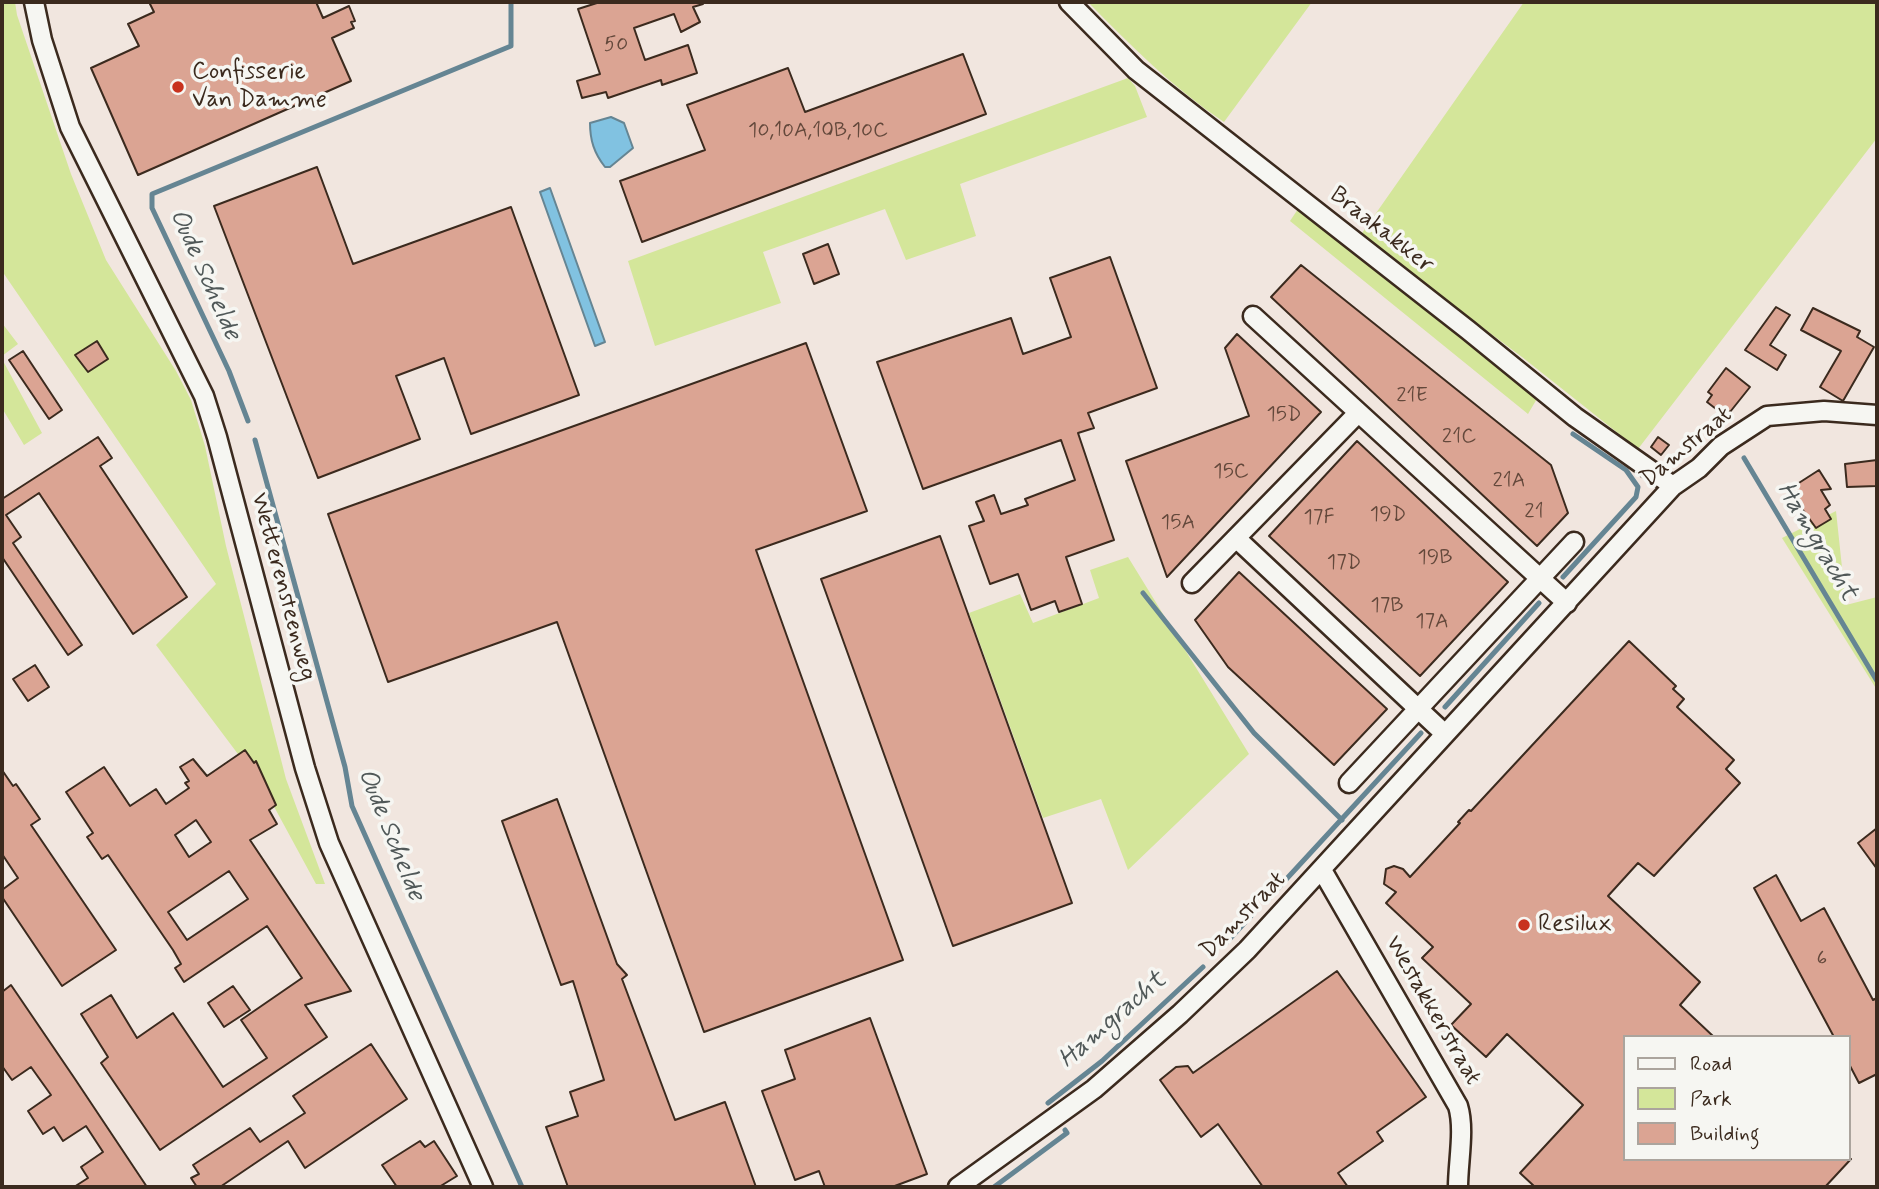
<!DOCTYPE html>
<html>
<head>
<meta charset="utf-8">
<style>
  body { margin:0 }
  #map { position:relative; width:1879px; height:1189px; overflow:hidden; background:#f1e6df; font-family:Mynerve,sans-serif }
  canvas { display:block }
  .frame { position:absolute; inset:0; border:4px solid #3b2a1e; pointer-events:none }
  .legend { position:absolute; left:1623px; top:1035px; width:228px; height:126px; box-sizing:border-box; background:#f6f6f2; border:2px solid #aba49d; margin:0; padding:9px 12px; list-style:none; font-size:21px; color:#3b2a1e }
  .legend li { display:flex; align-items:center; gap:14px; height:35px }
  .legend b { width:35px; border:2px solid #aba49d }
</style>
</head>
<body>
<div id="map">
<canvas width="1879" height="1189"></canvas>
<div class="frame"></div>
<ul class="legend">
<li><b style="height:9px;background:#f6f6f2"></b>Road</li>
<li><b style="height:19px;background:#d4e69a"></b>Park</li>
<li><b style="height:19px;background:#dba493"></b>Building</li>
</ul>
</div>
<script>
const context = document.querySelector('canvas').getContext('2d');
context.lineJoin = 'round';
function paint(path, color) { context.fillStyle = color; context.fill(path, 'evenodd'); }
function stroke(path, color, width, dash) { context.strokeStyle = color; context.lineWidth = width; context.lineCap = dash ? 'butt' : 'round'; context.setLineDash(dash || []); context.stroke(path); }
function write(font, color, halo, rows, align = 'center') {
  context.font = font + ' Mynerve,sans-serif'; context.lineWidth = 7; context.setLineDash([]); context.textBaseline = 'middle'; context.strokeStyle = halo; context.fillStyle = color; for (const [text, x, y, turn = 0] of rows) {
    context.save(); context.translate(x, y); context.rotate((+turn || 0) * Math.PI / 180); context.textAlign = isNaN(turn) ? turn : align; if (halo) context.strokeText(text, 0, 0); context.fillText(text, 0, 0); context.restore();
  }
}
paint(new Path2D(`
  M 2,2 L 15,2 L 17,15 L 71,174 L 106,260 L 176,371 L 191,400 L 205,446 L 226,546 L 286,779 L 325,884 L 316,884 L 265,790 L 156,645 L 216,584 L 2,271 Z
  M 1088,2 L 1312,2 L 1224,122 C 1173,88 1131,46 1088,2 Z
  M 1524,2 L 1877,2 L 1877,138 L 1638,449 L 1522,357 L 1360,236 Z
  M 1128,78 L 1135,86 L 1147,117 L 960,184 L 976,236 L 906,260 L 885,209 L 763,252 L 781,303 L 655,346 L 628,261 Z
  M 1298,209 L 1538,397 L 1528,414 L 1290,221 Z
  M 2,323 L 18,344 L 2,356 Z
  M 2,359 L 42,433 L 24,445 L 2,408 Z
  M 1836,511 L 1846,605 L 1877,597 L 1877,690 L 1782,538 Z
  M 1128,557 L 1249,754 L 1128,870 L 1101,799 L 1043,818 L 969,613 L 1020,594 L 1033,623 L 1099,598 L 1090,570 Z`), '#d4e69a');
const water = new Path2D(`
  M 611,117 L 624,123 L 633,148 L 610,167 L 605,167 C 594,153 590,140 590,123 Z
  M 550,188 L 605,342 L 595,346 L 540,192 Z`);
paint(water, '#81c2e1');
stroke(water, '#658593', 2);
stroke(new Path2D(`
  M 248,421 L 229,371 L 152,208 L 152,194 L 511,46 L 511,2
  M 255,440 L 345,767 L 352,806 L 522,1187
  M 1744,458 L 1877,681
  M 1563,577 L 1636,497 L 1638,487 L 1626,470 L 1573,434
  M 1143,593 L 1254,733 L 1342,820
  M 1445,707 L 1539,603
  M 1268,899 L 1421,733
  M 1223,946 L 1251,916
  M 1048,1103 L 1102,1061 L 1203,967
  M 994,1187 L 1067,1133 L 1065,1130`), '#658593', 5);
const building = new Path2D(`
  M 149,2 L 316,2 L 323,18 L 349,6 L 355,21 L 351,22 L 354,28 L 332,38 L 351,81 L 138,175 L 91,68 L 139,46 L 128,24 L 154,12 Z
  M 600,2 L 703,2 L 703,4 L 693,7 L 700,22 L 681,32 L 674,14 L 634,28 L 645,60 L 688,45 L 697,73 L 662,85 L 661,80 L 608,98 L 606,92 L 582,98 L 577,81 L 600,74 L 578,9 Z
  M 963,54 L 986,114 L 642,242 L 620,181 L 705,150 L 687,105 L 788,68 L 805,112 Z
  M 317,167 L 353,264 L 511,207 L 579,395 L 471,434 L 444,358 L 396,376 L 420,439 L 318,478 L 214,206 Z
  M 828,244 L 839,274 L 814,284 L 803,254 Z
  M 1110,257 L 1157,388 L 1088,413 L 1094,428 L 1078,433 L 1114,540 L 1066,557 L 1082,604 L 1059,612 L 1055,601 L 1031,610 L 1018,574 L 990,584 L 969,526 L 984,521 L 976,502 L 994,495 L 1001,514 L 1028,505 L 1025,499 L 1075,480 L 1061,440 L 923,489 L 877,362 L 1011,318 L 1023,354 L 1071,337 L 1050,278 Z
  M 1301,265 L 1551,465 L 1568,513 L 1537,546 L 1271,297 Z
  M 1776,307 L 1790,315 L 1770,345 L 1786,355 L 1777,370 L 1745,350 Z
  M 1813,308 L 1860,331 L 1857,337 L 1874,347 L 1843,401 L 1820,387 L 1841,351 L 1801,330 Z
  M 1237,334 L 1321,412 L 1167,577 L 1126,461 L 1249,416 L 1225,348 Z
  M 97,341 L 108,359 L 88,372 L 75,355 Z
  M 806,343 L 867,511 L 756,550 L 903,960 L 704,1032 L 557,622 L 388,682 L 328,514 Z
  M 23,351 L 62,410 L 49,419 L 9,360 Z
  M 1726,368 L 1750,387 L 1730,412 L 1723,407 L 1720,412 L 1707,402 L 1712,395 L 1708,392 Z
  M 98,437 L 112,458 L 100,466 L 187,597 L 133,634 L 39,493 L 6,515 L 21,537 L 13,543 L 82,645 L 68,655 L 2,557 L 2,499 Z
  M 1658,437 L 1669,445 L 1661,455 L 1651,447 Z
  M 1357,441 L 1508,582 L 1420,676 L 1269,536 Z
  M 1877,460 L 1877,486 L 1847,487 L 1845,464 Z
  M 1819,470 L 1831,489 L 1821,490 L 1830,505 L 1825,509 L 1831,519 L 1816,528 L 1797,502 L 1799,501 L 1791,488 Z
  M 940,536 L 1072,903 L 953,946 L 821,579 Z
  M 1239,572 L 1387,709 L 1334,765 L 1228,667 L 1195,620 Z
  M 1629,641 L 1676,686 L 1673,689 L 1684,699 L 1677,707 L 1734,760 L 1726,769 L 1740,783 L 1654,876 L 1638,863 L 1608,896 L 1700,982 L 1680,1005 L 1714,1037 L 1625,1037 L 1625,1159 L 1851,1159 L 1825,1187 L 1535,1187 L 1520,1173 L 1583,1105 L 1507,1034 L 1486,1057 L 1451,1025 L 1471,1004 L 1422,958 L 1433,947 L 1386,903 L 1396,892 L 1384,884 L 1386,869 L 1394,866 L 1403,869 L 1410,877 L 1460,823 L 1458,822 L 1469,810 L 1471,811 Z
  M 35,665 L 49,687 L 28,701 L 13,679 Z
  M 245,750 L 254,763 L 256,761 L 276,805 L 269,810 L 277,824 L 250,840 L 351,991 L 305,1005 L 327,1037 L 160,1150 L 101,1063 L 108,1057 L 81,1014 L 111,995 L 137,1038 L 173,1013 L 223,1087 L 267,1058 L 241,1020 L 302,978 L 267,926 L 184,982 L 175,968 L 181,964 L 173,950 L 108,855 L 102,859 L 87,837 L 93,833 L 66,792 L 104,767 L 130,806 L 156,789 L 166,804 L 189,788 L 185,783 L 189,781 L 180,767 L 193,759 L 207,776 ZM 196,820 L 211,842 L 189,857 L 175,835 ZM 229,871 L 248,899 L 187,940 L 168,912 Z
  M 2,770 L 13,786 L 16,784 L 40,819 L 31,825 L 116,950 L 62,986 L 2,897 L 2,890 L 18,878 L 2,854 Z
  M 557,799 L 617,964 L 627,975 L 622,979 L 675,1120 L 725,1102 L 756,1187 L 568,1187 L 546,1127 L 578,1116 L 570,1092 L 604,1080 L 573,981 L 561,985 L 502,821 Z
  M 1877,828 L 1877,869 L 1858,843 Z
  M 1776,875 L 1801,921 L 1824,908 L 1873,1000 L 1877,998 L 1877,1074 L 1859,1083 L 1849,1064 L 1849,1037 L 1834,1037 L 1754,888 Z
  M 1337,971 L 1426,1097 L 1377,1132 L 1383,1141 L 1338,1173 L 1348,1187 L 1263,1187 L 1218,1124 L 1201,1137 L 1160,1080 L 1176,1067 L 1188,1066 L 1193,1073 Z
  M 11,985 L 75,1079 L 147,1187 L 74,1187 L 88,1178 L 81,1167 L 103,1152 L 86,1126 L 63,1141 L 54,1127 L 43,1134 L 28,1111 L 51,1095 L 31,1067 L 12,1080 L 2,1066 L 2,992 Z
  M 233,986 L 250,1010 L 224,1027 L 208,1003 Z
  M 870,1018 L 927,1174 L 892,1187 L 825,1187 L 819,1171 L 795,1180 L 762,1091 L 795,1079 L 785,1050 Z
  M 371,1044 L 407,1099 L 305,1168 L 288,1141 L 220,1187 L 197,1187 L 191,1178 L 199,1174 L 193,1165 L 250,1128 L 260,1142 L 305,1113 L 293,1096 Z
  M 420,1141 L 425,1147 L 434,1141 L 457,1176 L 439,1187 L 397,1187 L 382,1165 Z`);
paint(building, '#dba493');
stroke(building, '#3b2a1e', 2);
const minor = new Path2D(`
  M 34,2 L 42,40 L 70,127 L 204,396 L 217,437 L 305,768 L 329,843 L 483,1187
  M 1069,2 L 1136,70 L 1468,330 L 1575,417 L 1673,486
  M 1253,316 L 1567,603
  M 1236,538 L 1445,734
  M 1192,583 L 1358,413
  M 1349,783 L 1574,542
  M 1322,870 L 1458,1106 C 1465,1129 1458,1162 1458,1187
  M 958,1187 L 1094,1089 L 1180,1014 L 1247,950 L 1673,486 L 1699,468 L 1721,446 L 1767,416 L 1824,411 L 1877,415`);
stroke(minor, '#3b2a1e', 23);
stroke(minor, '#f6f6f2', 18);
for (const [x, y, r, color] of [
  [178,87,7,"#c8321e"],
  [1524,925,7,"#c8321e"]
]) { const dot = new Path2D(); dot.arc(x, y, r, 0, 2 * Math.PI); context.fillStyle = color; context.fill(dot); stroke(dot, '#f6f6f2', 2.5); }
write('21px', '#63483b', null, [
  ["50",616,46],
  ["10,10A,10B,10C",818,132],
  ["21E",1412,397],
  ["15D",1284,416],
  ["21C",1459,438],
  ["15C",1231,473],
  ["21A",1509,482],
  ["21",1534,513],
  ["19D",1388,516],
  ["17F",1319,519],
  ["15A",1178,524],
  ["19B",1435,559],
  ["17D",1344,564],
  ["17B",1387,607],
  ["17A",1432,623],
  ["6",1822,960]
]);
write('24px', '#3b2a1e', '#f6f6f2', [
  ["Confisserie",192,73],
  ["Van Damme",192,101],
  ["Resilux",1538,925]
], 'left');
write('24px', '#3b2a1e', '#f6f6f2', [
  ["Braakakker",1381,231,38],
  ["Damstraat",1687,448,-40],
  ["Wetterensteenweg",282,587,75],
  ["Damstraat",1244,916,-46],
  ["Westakkerstraat",1432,1011,60]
]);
write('italic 26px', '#505858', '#f6f6f2', [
  ["Oude Schelde",204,275,66],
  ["Hamgracht",1816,542,59],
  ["Oude Schelde",390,835,68],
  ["Hamgracht",1113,1021,-41]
]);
</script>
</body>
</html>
